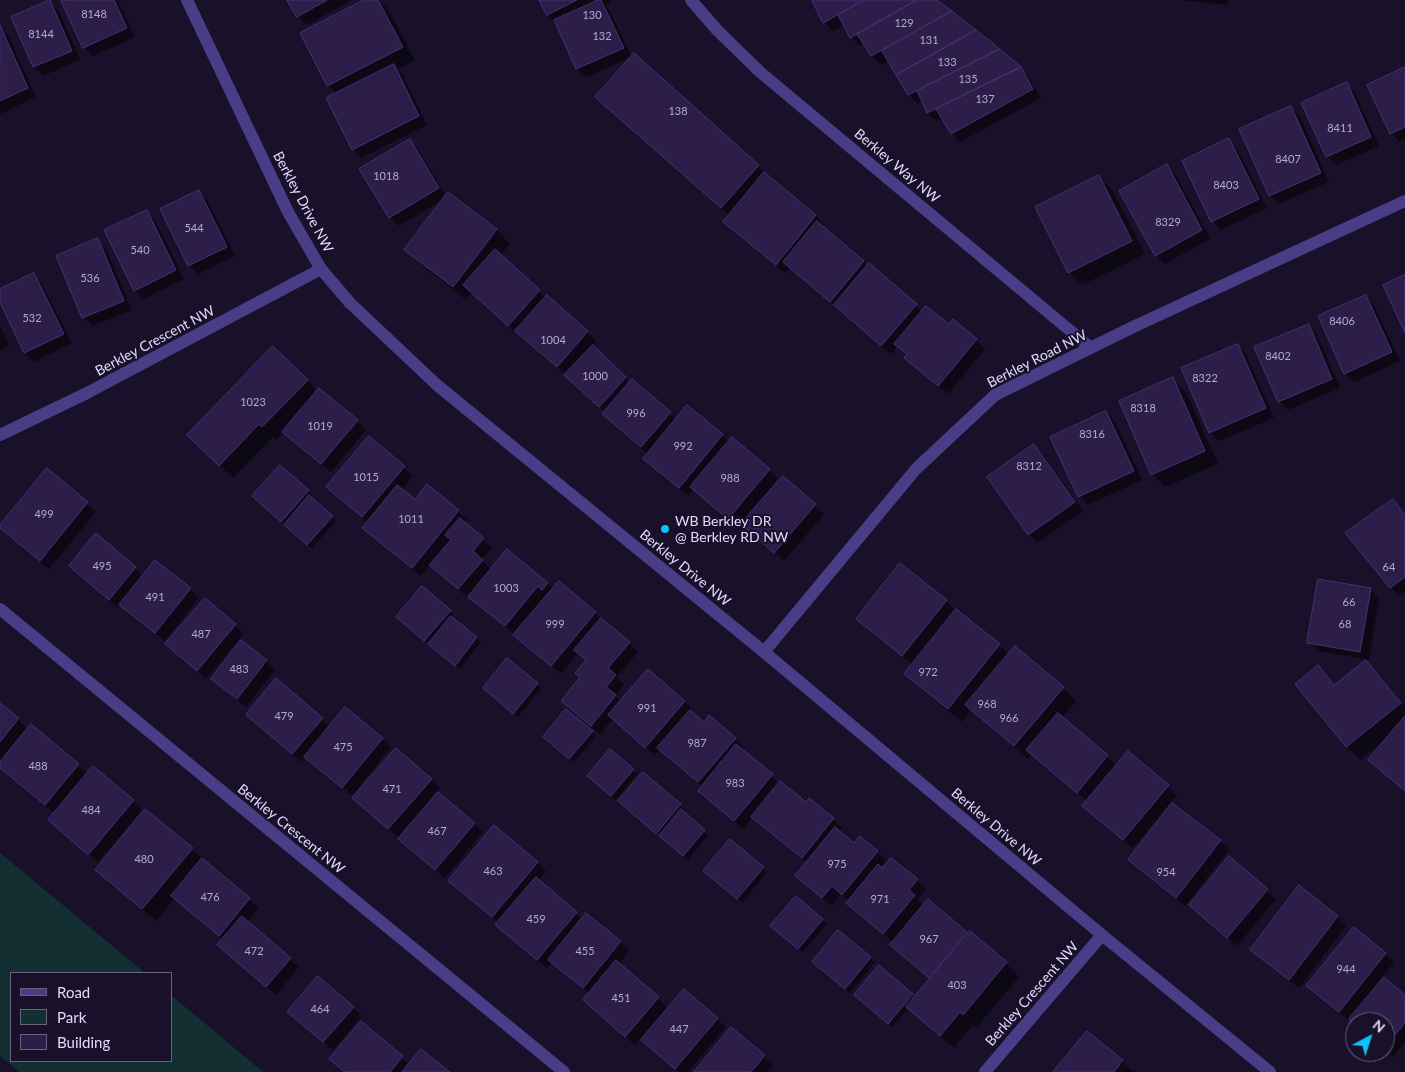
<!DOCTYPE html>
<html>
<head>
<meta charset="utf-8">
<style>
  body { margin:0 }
  #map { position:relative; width:1405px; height:1072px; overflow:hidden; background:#181129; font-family:Lato,sans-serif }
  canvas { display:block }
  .legend { position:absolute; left:10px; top:972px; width:162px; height:90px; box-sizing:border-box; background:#181129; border:1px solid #69617e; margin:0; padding:6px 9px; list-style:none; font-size:15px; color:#e2d9fe }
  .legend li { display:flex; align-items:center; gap:10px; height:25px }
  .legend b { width:25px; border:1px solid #69617e }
  .north { position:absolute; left:1345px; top:1012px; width:50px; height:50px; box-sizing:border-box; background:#181129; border:1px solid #69617e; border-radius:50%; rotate:40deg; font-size:14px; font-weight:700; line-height:20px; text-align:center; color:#e2d9fe }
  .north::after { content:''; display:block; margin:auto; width:18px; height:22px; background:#09c1fa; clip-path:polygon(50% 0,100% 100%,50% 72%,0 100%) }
</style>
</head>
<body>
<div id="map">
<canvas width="1405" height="1072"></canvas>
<ul class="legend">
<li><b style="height:6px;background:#4a3d87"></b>Road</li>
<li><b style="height:14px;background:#142f32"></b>Park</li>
<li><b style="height:14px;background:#2c1d49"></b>Building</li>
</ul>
<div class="north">N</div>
</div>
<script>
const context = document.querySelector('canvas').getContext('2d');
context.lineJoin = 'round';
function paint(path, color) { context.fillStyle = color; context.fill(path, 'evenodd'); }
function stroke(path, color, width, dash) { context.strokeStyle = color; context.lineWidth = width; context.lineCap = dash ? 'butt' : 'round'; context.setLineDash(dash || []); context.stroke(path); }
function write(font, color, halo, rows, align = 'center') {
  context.font = font + ' Lato,sans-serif'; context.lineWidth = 4; context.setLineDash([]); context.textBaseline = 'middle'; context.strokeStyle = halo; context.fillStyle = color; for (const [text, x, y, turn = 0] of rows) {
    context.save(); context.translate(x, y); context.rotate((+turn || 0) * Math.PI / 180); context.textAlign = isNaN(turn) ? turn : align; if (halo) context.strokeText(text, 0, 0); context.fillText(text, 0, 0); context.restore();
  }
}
paint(new Path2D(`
  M 0,853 L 145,973 L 11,973 L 11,1061 L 171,1061 L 171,995 L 263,1072 L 19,1072 L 0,1056 Z`), '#142f32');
paint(new Path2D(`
  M 63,0 L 118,0 L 135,37 L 93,56 L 84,47 Z
  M 289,0 L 352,0 L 307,25 L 298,16 Z
  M 367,0 L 379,0 L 388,9 L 415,60 L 398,70 L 402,74 L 427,125 L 362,158 L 353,149 L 337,94 L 328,85 L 302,34 Z
  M 540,0 L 609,0 L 611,3 L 605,5 L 609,9 L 632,57 L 586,77 L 577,69 L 557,24 L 548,15 Z
  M 817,0 L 935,0 L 976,31 L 1020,68 L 1029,78 L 1041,98 L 960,142 L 952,133 L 943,119 L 937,121 L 928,113 L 923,101 L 918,104 L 909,95 L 889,60 L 881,65 L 872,56 L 865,43 L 860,46 L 851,37 L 845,25 L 833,31 L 824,22 L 814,2 Z
  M 1181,0 L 1228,0 L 1227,5 Z
  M 50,2 L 59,11 L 80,60 L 43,76 L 34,67 Z
  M 0,27 L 8,35 L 36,97 L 0,114 Z
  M 634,55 L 758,166 L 771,180 L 816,216 L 825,225 L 823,227 L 868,266 L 923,312 L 976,340 L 985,349 L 948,394 L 914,366 L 905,358 L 908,355 L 898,346 L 891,354 L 790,268 L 785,273 L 734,231 L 725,222 L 730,216 L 610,110 Z
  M 1405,68 L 1405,139 L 1400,142 L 1391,133 Z
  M 1346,84 L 1355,93 L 1379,146 L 1336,165 L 1327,156 Z
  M 1291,107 L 1300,116 L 1329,182 L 1279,204 L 1270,195 Z
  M 410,140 L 418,149 L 446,196 L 449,194 L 497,230 L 510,244 L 500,256 L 546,298 L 587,332 L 596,341 L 592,346 L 630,383 L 632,380 L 677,420 L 722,435 L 729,442 L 732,439 L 778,479 L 752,509 L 754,511 L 783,478 L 824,514 L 784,561 L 741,523 L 738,527 L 694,489 L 688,496 L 653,467 L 644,459 L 648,454 L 612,423 L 604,414 L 605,412 L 566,375 L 519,333 L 517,334 L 472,293 L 466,300 L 419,263 L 406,250 L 444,199 L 399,226 L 390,217 Z
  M 1228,140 L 1237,149 L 1267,208 L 1221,230 L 1212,221 Z
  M 1167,166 L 1176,175 L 1210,239 L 1165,264 L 1156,255 Z
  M 1099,176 L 1112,190 L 1145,254 L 1082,285 L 1069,272 Z
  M 199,192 L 208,201 L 235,256 L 198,274 L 189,265 Z
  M 146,211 L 155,220 L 184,279 L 144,299 L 135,290 Z
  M 97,240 L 106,249 L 132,310 L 92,326 L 83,317 Z
  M 33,275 L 42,284 L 72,343 L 34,362 L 25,353 L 0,299 L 0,290 Z
  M 1366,296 L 1374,305 L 1400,361 L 1354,382 L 1345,373 Z
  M 1309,325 L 1317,334 L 1340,388 L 1288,410 L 1279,401 Z
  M 0,326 L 10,345 L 0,350 Z
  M 1238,345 L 1246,354 L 1274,418 L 1219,441 L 1210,432 Z
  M 273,347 L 318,391 L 357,421 L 366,430 L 331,472 L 293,441 L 284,432 L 276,440 L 273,437 L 233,478 L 189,435 Z
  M 1173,379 L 1186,392 L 1218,464 L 1165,487 L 1152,474 Z
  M 1106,412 L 1115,421 L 1142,480 L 1088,505 L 1079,496 Z
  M 369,437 L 413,476 L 402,490 L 415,501 L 458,511 L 467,520 L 464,523 L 492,548 L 481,560 L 492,570 L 548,583 L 553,589 L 595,613 L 638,652 L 617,677 L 624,685 L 615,696 L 621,702 L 648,671 L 685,702 L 693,711 L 691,713 L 704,723 L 735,739 L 744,748 L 742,750 L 780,784 L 806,804 L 833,819 L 842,828 L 839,832 L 854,844 L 877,852 L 886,860 L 880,868 L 917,880 L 926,889 L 918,899 L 924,906 L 968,935 L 970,933 L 1006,963 L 1019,977 L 977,1027 L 973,1024 L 954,1048 L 921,1021 L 909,1008 L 892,1027 L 859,999 L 879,967 L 915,999 L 931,980 L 900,954 L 892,945 L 894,943 L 857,912 L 848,903 L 849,901 L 841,894 L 832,906 L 806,885 L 797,876 L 808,863 L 762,826 L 753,817 L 743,829 L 708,800 L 700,791 L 703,787 L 660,749 L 655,756 L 613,719 L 600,734 L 571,710 L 562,701 L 581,678 L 587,661 L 578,653 L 561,674 L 524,644 L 515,635 L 479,605 L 469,595 L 467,597 L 440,574 L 430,565 L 421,576 L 373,536 L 368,523 L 337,496 Z
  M 1034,445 L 1043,454 L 1083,511 L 1037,543 L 1029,534 Z
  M 47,470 L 96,512 L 49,569 L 0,527 Z
  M 308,491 L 312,495 L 310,497 L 336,521 L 312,548 L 258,500 Z
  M 1393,500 L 1405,513 L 1405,592 L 1399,596 L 1391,587 Z
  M 96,535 L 144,576 L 190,589 L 199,598 L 165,641 L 130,614 L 121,605 L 118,608 L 70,566 Z
  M 1370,589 L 1379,598 L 1369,660 L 1318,651 L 1309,642 Z
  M 946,601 L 956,611 L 999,645 L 1009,655 L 1063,688 L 1076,701 L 1062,718 L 1117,766 L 1128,753 L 1177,795 L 1133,848 L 1093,814 L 1087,801 L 1032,754 L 1028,759 L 971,710 L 962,722 L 919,687 L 905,674 L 913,665 L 866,628 L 857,619 Z
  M 450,611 L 454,615 L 451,618 L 481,642 L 460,669 L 402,621 Z
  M 235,625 L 244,634 L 206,679 L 167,644 Z
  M 508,660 L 541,688 L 518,717 L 488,692 Z
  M 266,661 L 275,670 L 246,707 L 221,687 L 213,678 Z
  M 1366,662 L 1379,675 L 1405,707 L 1405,791 L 1386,739 L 1360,760 L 1347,746 L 1297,684 L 1318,667 L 1336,686 Z
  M 0,705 L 18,719 L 28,730 L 78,765 L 88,774 L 93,768 L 142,810 L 98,862 L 49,820 L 55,814 L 0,767 Z
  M 322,719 L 330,727 L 382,739 L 391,747 L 352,796 L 347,792 L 348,791 L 314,764 L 313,765 L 306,757 L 301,762 L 256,723 Z
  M 592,732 L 596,736 L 574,762 L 549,741 Z
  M 633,769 L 637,774 L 616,800 L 593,780 Z
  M 643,773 L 680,805 L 684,809 L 682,812 L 708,835 L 688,860 L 624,805 Z
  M 431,780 L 440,789 L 437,792 L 483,832 L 445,878 L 409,848 L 415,821 L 414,819 L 398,837 L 363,807 Z
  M 1220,841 L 1229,850 L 1185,906 L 1138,869 L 1129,860 Z
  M 192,849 L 258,908 L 247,922 L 299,967 L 276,995 L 228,953 L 223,940 L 175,898 L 156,921 L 110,883 L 97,870 Z
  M 1229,858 L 1276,899 L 1237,946 L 1190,905 Z
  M 537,862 L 546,871 L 538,881 L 583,920 L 586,915 L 620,942 L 629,951 L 619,964 L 667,1007 L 635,1045 L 593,1009 L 590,994 L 552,962 L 547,968 L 506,934 L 499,923 L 449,881 Z
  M 763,868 L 767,872 L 742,902 L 709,875 Z
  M 1299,887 L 1338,917 L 1346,926 L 1299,988 L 1260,958 L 1251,949 Z
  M 796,898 L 827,924 L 803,952 L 776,930 Z
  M 839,932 L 875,962 L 850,993 L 818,966 Z
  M 1385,954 L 1394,962 L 1377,985 L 1405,997 L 1405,1042 L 1393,1057 L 1385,1050 L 1385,1022 L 1355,1022 L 1355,1024 L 1350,1019 L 1348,1020 L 1317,995 L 1308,986 Z
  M 353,1008 L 362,1016 L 333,1050 L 298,1020 Z
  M 717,1019 L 726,1027 L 688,1072 L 679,1072 L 652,1049 Z
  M 361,1022 L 410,1065 L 448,1072 L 345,1072 Z
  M 731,1029 L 773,1065 L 767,1072 L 695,1072 Z
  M 1088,1032 L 1122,1061 L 1133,1072 L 1134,1070 L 1137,1072 L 1055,1072 Z`), '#0007');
const building = new Path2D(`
  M 50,0 L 72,51 L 33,67 L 11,17 Z
  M 61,0 L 114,0 L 127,28 L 83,48 Z
  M 287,0 L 327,0 L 297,17 Z
  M 364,0 L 378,0 L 403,47 L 327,86 L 300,33 Z
  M 539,0 L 577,0 L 547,15 Z
  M 598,0 L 601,0 L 624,48 L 576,69 L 554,20 Z
  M 814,0 L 864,0 L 823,23 L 812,1 Z
  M 864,0 L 917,0 L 850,38 L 838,15 Z
  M 917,0 L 937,0 L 952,11 L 871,56 L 857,34 Z
  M 952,11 L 976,30 L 896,75 L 882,51 Z
  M 0,25 L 28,88 L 0,101 Z
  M 976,30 L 1000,49 L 908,95 L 896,75 Z
  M 1000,49 L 1021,67 L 927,113 L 917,91 Z
  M 634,53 L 759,165 L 721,208 L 595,97 Z
  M 394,64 L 419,116 L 352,150 L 326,98 Z
  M 1021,67 L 1033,89 L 951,134 L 936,109 Z
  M 1405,67 L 1405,127 L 1390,134 L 1367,85 Z
  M 1347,82 L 1371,137 L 1326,157 L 1301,103 Z
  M 1291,106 L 1321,173 L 1269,196 L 1239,129 Z
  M 1229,138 L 1259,199 L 1211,222 L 1182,161 Z
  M 410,139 L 439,188 L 389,218 L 359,169 Z
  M 1167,164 L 1202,230 L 1155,256 L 1119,191 Z
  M 764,172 L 816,215 L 776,265 L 723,222 Z
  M 1099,175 L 1132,241 L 1068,273 L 1035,207 Z
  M 199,190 L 227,247 L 188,266 L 160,209 Z
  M 448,192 L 497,229 L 453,287 L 404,250 Z
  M 147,210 L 176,270 L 134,291 L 104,230 Z
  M 817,221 L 864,261 L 830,302 L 783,262 Z
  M 98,238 L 124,301 L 82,318 L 56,256 Z
  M 495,249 L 540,290 L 508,326 L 463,285 Z
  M 869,263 L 917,304 L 881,346 L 834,305 Z
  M 34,273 L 64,334 L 24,353 L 0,302 L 0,289 Z
  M 1405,275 L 1405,333 L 1383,285 Z
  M 547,295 L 588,331 L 557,367 L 515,331 Z
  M 1366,295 L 1392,352 L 1344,374 L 1318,316 Z
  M 926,306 L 949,324 L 953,319 L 977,339 L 938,386 L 904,358 L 907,354 L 894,344 Z
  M 1309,324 L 1332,379 L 1278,402 L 1254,347 Z
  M 1238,344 L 1266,408 L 1209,433 L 1181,368 Z
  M 593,345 L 626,377 L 599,407 L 564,375 Z
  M 273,346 L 308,380 L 262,427 L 259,424 L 219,466 L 187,435 Z
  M 1173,377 L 1205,451 L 1151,475 L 1119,401 Z
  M 632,379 L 671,412 L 641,447 L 602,414 Z
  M 319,388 L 358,420 L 321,464 L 282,432 Z
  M 687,405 L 723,434 L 679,488 L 643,459 Z
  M 1106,411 L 1134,471 L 1078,497 L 1050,437 Z
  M 369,436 L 405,466 L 362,517 L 326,487 Z
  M 732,437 L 770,469 L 728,519 L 690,487 Z
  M 1034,444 L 1075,502 L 1028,535 L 987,477 Z
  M 280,465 L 309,490 L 281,522 L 252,496 Z
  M 47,468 L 88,502 L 40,561 L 0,528 L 0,525 Z
  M 783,476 L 816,504 L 774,553 L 741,524 Z
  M 427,484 L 459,510 L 412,568 L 362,528 L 397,485 L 415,499 Z
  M 309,495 L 333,516 L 307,545 L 284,525 Z
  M 1393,499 L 1405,515 L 1405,577 L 1390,588 L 1345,533 Z
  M 460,518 L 484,538 L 473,551 L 483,560 L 458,589 L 429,565 L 451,540 L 445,535 Z
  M 96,533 L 136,567 L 109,600 L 69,566 Z
  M 507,549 L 548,583 L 542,590 L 538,586 L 505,626 L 468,597 Z
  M 155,560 L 191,588 L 155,633 L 119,605 Z
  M 900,563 L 947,600 L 902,656 L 856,619 Z
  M 1318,579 L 1371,588 L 1360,652 L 1307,643 Z
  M 559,581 L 596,612 L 551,666 L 513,635 Z
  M 422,586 L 451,610 L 424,641 L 396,617 Z
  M 205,598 L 236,624 L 197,671 L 165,644 Z
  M 956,609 L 1000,644 L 948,709 L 904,674 Z
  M 451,616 L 477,637 L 455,666 L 428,644 Z
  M 601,618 L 630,642 L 608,668 L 616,675 L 606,687 L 616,695 L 591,726 L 561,701 L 580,677 L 575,673 L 586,660 L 574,650 Z
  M 241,640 L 267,660 L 237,699 L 211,679 Z
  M 1015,646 L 1064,687 L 1014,746 L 965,705 Z
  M 507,658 L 538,683 L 513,714 L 483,688 Z
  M 1366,660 L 1401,703 L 1346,747 L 1295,684 L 1318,665 L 1334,685 Z
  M 648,669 L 685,701 L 645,748 L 608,715 Z
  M 276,678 L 323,718 L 292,754 L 246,715 Z
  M 0,703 L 19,718 L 0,742 Z
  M 345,707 L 383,738 L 342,788 L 304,757 Z
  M 566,709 L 593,731 L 569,759 L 543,737 Z
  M 690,710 L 704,722 L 709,715 L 736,738 L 698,782 L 657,748 Z
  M 1058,713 L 1108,755 L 1077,793 L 1026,750 Z
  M 1405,716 L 1405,791 L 1368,760 Z
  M 31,724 L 79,764 L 45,805 L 0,768 L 0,762 Z
  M 736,744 L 773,774 L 734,821 L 698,791 Z
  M 396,748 L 432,779 L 388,829 L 352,798 Z
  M 610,749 L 634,769 L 611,796 L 587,776 Z
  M 1128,751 L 1169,785 L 1123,840 L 1082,806 Z
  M 93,766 L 134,800 L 88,855 L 48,820 Z
  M 643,772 L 681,804 L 656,834 L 618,801 Z
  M 780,781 L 806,802 L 809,798 L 834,818 L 802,858 L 751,817 Z
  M 438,792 L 475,823 L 435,870 L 398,839 Z
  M 1172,803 L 1221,840 L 1176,898 L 1128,860 Z
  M 145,809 L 193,848 L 142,909 L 95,870 Z
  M 681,809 L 705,830 L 683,856 L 659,836 Z
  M 494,825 L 538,862 L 492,917 L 448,881 Z
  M 835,827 L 854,843 L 860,836 L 878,851 L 842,895 L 832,886 L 822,898 L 795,876 Z
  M 730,839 L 764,867 L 737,899 L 703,871 Z
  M 1229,856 L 1268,889 L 1227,938 L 1189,905 Z
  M 202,858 L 250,898 L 219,936 L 171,896 Z
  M 891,858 L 918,879 L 909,890 L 915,895 L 883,934 L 846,903 L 878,864 L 882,868 Z
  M 536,877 L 577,912 L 537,960 L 495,925 Z
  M 1299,885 L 1338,916 L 1289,980 L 1250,950 Z
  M 796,896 L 823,919 L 798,949 L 770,926 Z
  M 928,899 L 967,932 L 929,978 L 890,945 Z
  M 586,913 L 621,941 L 583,988 L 548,960 Z
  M 242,916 L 291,958 L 266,987 L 217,945 Z
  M 1354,927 L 1386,953 L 1339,1012 L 1306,986 Z
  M 838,930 L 871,957 L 845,989 L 812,962 Z
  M 970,931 L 1007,962 L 963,1015 L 960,1012 L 940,1036 L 906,1007 Z
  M 616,960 L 659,997 L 625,1037 L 583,1000 Z
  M 879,965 L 913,994 L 888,1024 L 854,995 Z
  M 318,976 L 354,1007 L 323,1042 L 287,1012 Z
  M 1384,977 L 1405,995 L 1405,1023 L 1385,1047 L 1385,1022 L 1355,1022 L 1355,1025 L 1349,1019 Z
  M 684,989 L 718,1018 L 675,1069 L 641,1040 Z
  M 361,1021 L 403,1056 L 390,1072 L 345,1072 L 329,1059 Z
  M 731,1027 L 765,1055 L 751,1072 L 694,1072 Z
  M 1087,1031 L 1123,1060 L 1114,1072 L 1053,1072 Z
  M 421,1049 L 450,1072 L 402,1072 Z`);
paint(building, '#2c1d49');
stroke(building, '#473075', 1);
stroke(new Path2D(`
  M 691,0 L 717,30 L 760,72 L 1091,348
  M 0,435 L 87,393 L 321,269
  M 0,609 L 564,1072
  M 764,652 L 916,469 L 995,395 L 1133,327 L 1405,201
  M 985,1072 L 1102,935`), '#4a3d87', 12);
stroke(new Path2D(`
  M 187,0 L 288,212 L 321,269 L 350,303 L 437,385 L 764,652 L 1102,935 L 1270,1072`), '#4a3d87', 12);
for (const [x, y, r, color] of [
  [665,529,5,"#09c1fa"]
]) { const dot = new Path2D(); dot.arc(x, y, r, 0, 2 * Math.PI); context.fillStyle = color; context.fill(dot); stroke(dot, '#181129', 2); }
write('11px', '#b4aad1', null, [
  ["8148",94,14],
  ["130",592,15],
  ["129",904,23],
  ["8144",41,34],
  ["132",602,36],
  ["131",929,40],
  ["133",947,62],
  ["135",968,79],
  ["137",985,99],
  ["138",678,111],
  ["8411",1340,128],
  ["8407",1288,159],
  ["1018",386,176],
  ["8403",1226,185],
  ["8329",1168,222],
  ["544",194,228],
  ["540",140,250],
  ["536",90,278],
  ["532",32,318],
  ["8406",1342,321],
  ["1004",553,340],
  ["8402",1278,356],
  ["1000",595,376],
  ["8322",1205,378],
  ["1023",253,402],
  ["8318",1143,408],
  ["996",636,413],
  ["1019",320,426],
  ["8316",1092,434],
  ["992",683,446],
  ["8312",1029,466],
  ["1015",366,477],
  ["988",730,478],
  ["499",44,514],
  ["1011",411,519],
  ["495",102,566],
  ["64",1389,567],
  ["1003",506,588],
  ["491",155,597],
  ["66",1349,602],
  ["999",555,624],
  ["68",1345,624],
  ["487",201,634],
  ["483",239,669],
  ["972",928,672],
  ["968",987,704],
  ["991",647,708],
  ["479",284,716],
  ["966",1009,718],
  ["987",697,743],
  ["475",343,747],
  ["488",38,766],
  ["983",735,783],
  ["471",392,789],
  ["484",91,810],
  ["467",437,831],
  ["480",144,859],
  ["975",837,864],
  ["463",493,871],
  ["954",1166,872],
  ["476",210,897],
  ["971",880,899],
  ["459",536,919],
  ["967",929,939],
  ["472",254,951],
  ["455",585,951],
  ["944",1346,969],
  ["403",957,985],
  ["451",621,998],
  ["464",320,1009],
  ["447",679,1029]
]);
write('14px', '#e2d9fe', '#181129', [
  ["Berkley Way NW",897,166,40],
  ["Berkley Drive NW",303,202,62],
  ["Berkley Crescent NW",155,341,-28],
  ["Berkley Road NW",1037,359,-27],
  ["Berkley Drive NW",685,568,39],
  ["Berkley Drive NW",996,827,40],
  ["Berkley Crescent NW",291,829,39],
  ["Berkley Crescent NW",1032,994,-49]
]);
write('14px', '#e2d9fe', '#181129', [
  ["WB Berkley DR",675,521],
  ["@ Berkley RD NW",675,537]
], 'left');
</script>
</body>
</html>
